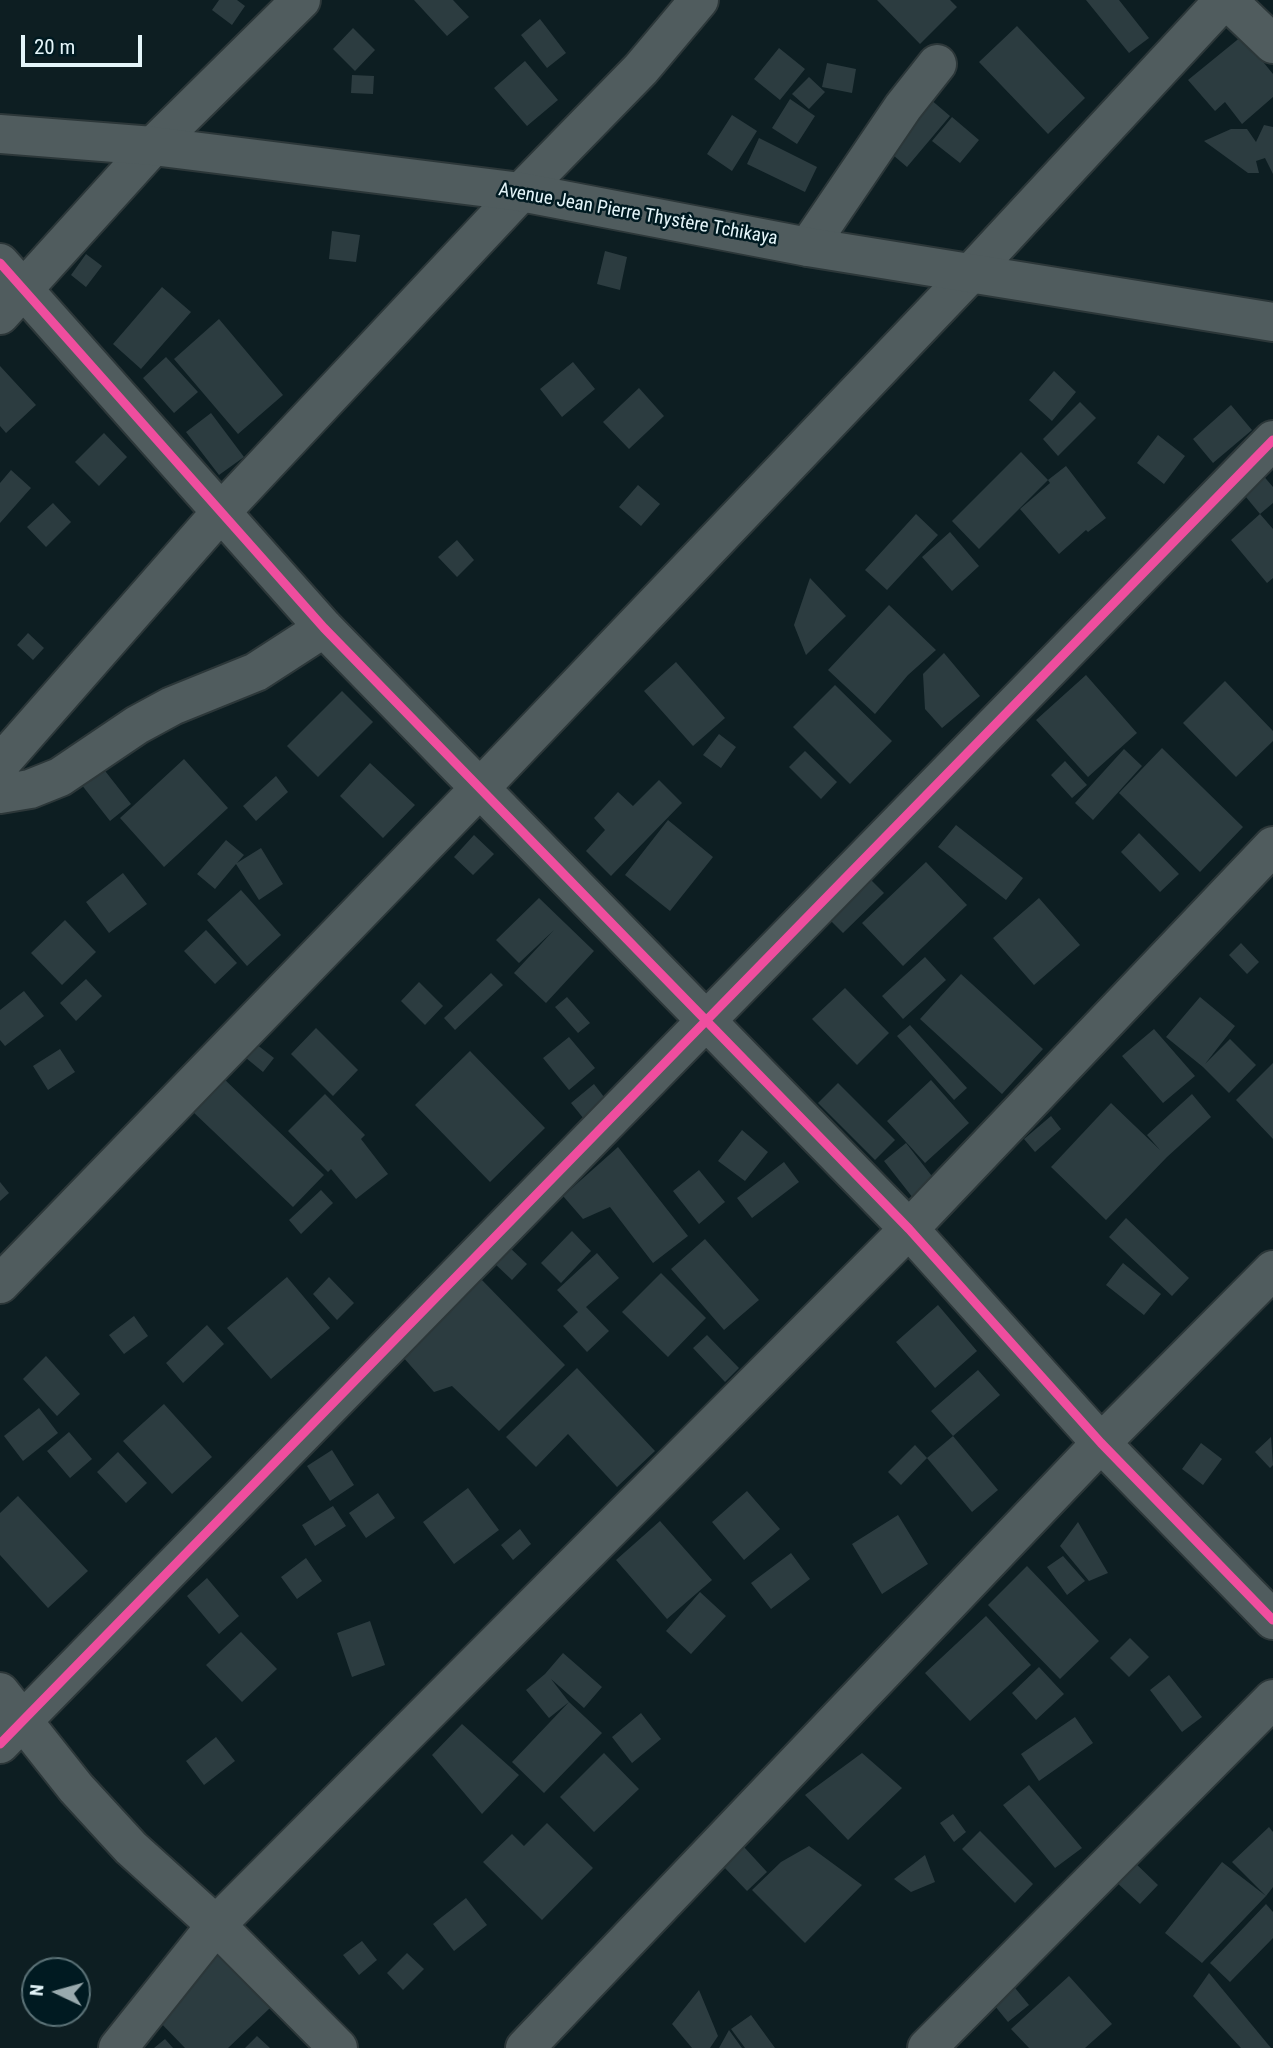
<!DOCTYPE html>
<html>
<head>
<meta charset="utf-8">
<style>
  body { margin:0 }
  #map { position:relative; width:1273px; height:2048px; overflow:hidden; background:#0d1e22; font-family:"Roboto Condensed",sans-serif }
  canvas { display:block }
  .north { position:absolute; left:21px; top:1957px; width:70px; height:70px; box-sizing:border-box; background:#001a21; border:2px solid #5b7277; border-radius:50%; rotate:275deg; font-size:19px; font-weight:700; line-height:28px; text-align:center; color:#e4f5f9 }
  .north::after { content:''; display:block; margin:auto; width:24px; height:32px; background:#99aaae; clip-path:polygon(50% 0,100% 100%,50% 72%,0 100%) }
  .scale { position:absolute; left:21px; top:35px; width:121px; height:32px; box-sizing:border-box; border:4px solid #e4f5f9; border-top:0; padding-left:9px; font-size:21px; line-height:24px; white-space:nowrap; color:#e4f5f9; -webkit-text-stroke:5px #001a21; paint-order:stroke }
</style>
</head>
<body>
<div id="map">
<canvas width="1273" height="2048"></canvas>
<div class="north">N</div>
<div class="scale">20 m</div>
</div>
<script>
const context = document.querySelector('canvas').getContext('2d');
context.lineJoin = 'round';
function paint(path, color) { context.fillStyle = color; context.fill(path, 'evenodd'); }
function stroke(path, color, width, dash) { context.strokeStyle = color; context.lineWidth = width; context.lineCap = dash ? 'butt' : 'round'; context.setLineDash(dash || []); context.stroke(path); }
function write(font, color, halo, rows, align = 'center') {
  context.font = font + ' "Roboto Condensed",sans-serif'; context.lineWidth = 5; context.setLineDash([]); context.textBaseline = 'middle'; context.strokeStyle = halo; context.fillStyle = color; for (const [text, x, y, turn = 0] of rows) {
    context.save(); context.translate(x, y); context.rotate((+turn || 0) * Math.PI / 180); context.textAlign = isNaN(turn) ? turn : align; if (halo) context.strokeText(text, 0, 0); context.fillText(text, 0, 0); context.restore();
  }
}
paint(new Path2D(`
  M 219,0 L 237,0 L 245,6 L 232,25 L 212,10 Z
  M 414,0 L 453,0 L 469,17 L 447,36 Z
  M 877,0 L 950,0 L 957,7 L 920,44 Z
  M 1086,0 L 1119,0 L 1149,38 L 1129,53 Z
  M 540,19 L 566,53 L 547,68 L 521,35 Z
  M 1017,26 L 1085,98 L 1048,134 L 979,62 Z
  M 353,28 L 375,50 L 355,71 L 333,49 Z
  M 1242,36 L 1273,74 L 1273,97 L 1242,124 L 1225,102 L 1215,111 L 1188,80 Z
  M 779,48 L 805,69 L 780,100 L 754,79 Z
  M 525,61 L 558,100 L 527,126 L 494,88 Z
  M 827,63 L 856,69 L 852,93 L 822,87 Z
  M 352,75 L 374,76 L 373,94 L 351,93 Z
  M 809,77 L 825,92 L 809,109 L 792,94 Z
  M 923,93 L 950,116 L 907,167 L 880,144 Z
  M 790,99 L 815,116 L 797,144 L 772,128 Z
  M 732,115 L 757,131 L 732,171 L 707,154 Z
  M 952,117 L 979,140 L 960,163 L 932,141 Z
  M 1264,125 L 1273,127 L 1273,174 L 1265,158 L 1256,161 L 1259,173 L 1248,173 L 1204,141 L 1231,129 L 1247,129 L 1256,142 Z
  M 759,138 L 817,167 L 805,192 L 747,164 Z
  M 332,231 L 360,235 L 356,262 L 329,259 Z
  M 605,251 L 627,257 L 620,290 L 597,284 Z
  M 86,254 L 102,266 L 86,287 L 71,275 Z
  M 162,287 L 191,312 L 141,369 L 113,344 Z
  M 219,319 L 283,395 L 238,434 L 174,359 Z
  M 166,357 L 198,392 L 174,413 L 143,378 Z
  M 573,362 L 595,389 L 562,417 L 540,389 Z
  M 0,366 L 36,405 L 6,433 L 0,426 Z
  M 1054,371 L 1076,392 L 1052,421 L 1029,400 Z
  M 639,388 L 664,416 L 629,449 L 603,422 Z
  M 1080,402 L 1096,418 L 1058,456 L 1043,439 Z
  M 1231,405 L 1252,430 L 1213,463 L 1193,439 Z
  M 211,413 L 244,457 L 219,475 L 186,432 Z
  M 104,433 L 127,457 L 99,486 L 75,462 Z
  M 1158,435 L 1185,456 L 1164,484 L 1137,463 Z
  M 1021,452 L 1048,480 L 979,549 L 952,521 Z
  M 1066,466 L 1106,518 L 1088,532 L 1086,530 L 1059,554 L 1020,509 L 1050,483 L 1048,480 Z
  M 11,470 L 31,488 L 0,523 L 0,483 Z
  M 1261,473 L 1273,487 L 1273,503 L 1260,514 L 1241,491 Z
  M 638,485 L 660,504 L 641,526 L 619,507 Z
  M 53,503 L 71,522 L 46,547 L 27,527 Z
  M 916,514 L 938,535 L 887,590 L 865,570 Z
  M 1260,514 L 1273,529 L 1273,578 L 1267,583 L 1231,540 Z
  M 950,532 L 979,566 L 952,591 L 922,557 Z
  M 457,540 L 474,560 L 457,577 L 438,557 Z
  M 810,578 L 846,616 L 806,655 L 794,625 Z
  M 889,605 L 936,650 L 908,675 L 875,714 L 828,670 Z
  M 28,633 L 44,648 L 33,660 L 17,645 Z
  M 944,653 L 980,696 L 942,728 L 925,709 L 923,674 Z
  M 676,662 L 725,718 L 693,746 L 644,691 Z
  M 1086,675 L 1137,733 L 1088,777 L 1036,720 Z
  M 1225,681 L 1273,731 L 1273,741 L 1236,777 L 1183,723 Z
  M 835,685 L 892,741 L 850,784 L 793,727 Z
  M 342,691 L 373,722 L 318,777 L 287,746 Z
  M 719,734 L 736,747 L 721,768 L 703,755 Z
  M 1162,748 L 1243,827 L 1200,872 L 1119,793 Z
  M 1124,749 L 1142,766 L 1093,820 L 1075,803 Z
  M 805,751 L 837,782 L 821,799 L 789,767 Z
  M 184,759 L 228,808 L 164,867 L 120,818 Z
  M 1065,761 L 1087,785 L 1072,798 L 1051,775 Z
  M 370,763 L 415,805 L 383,838 L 340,796 Z
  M 102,767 L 131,804 L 110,821 L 81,784 Z
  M 276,776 L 288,792 L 256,821 L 243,806 Z
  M 659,780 L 682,803 L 611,876 L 586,851 L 605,830 L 594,818 L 618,792 L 633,806 Z
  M 668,820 L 713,857 L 670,911 L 625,875 Z
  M 956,825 L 1023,878 L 1006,900 L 938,847 Z
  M 1139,833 L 1179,874 L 1160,892 L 1121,852 Z
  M 474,835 L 494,854 L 473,875 L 454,857 Z
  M 226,840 L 244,855 L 237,863 L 261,848 L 283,884 L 259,900 L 236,864 L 215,889 L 197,874 Z
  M 926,862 L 967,905 L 903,966 L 862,923 Z
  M 123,873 L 147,904 L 109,933 L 86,902 Z
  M 868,877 L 884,893 L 843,933 L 827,917 Z
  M 241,890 L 281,935 L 247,966 L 207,920 Z
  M 539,898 L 594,951 L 546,1003 L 514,973 L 554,930 L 519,963 L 496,940 Z
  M 1039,898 L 1080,945 L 1034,985 L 993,938 Z
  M 65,920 L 96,952 L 62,985 L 31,953 Z
  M 206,930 L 237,963 L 215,984 L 184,951 Z
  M 1241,943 L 1259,962 L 1247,974 L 1229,955 Z
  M 925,957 L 946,980 L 903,1019 L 882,996 Z
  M 491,973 L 503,985 L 455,1030 L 444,1018 Z
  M 961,974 L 1043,1049 L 1002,1094 L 920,1019 Z
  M 86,979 L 102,996 L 76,1021 L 60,1003 Z
  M 419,982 L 443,1006 L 425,1025 L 401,1001 Z
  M 845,988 L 889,1033 L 857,1065 L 812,1019 Z
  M 24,991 L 44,1016 L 5,1046 L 0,1040 L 0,1010 Z
  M 567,997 L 590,1023 L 578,1033 L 555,1007 Z
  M 1200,997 L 1235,1026 L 1205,1064 L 1230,1039 L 1256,1065 L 1229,1093 L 1203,1067 L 1166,1037 Z
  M 910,1025 L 967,1088 L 954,1100 L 897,1036 Z
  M 316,1028 L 358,1070 L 333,1096 L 291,1054 Z
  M 1154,1029 L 1195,1076 L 1163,1103 L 1122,1056 Z
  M 569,1037 L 595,1068 L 569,1090 L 543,1058 Z
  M 251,1040 L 274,1058 L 263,1072 L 240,1053 Z
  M 60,1049 L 75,1072 L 48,1090 L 33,1066 Z
  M 470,1051 L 545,1128 L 490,1182 L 415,1105 Z
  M 1273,1063 L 1273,1139 L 1236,1100 Z
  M 222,1077 L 324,1175 L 293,1207 L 191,1110 Z
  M 931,1080 L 969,1123 L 925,1163 L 887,1121 Z
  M 838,1083 L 895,1140 L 875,1160 L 818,1103 Z
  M 594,1084 L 611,1106 L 588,1124 L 571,1103 Z
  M 325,1094 L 365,1135 L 361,1139 L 388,1174 L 356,1199 L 331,1169 L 328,1172 L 288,1131 Z
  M 1192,1094 L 1211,1117 L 1167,1157 L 1106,1220 L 1051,1167 L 1111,1103 L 1160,1150 L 1147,1135 Z
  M 1051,1116 L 1061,1129 L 1035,1152 L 1024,1139 Z
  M 742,1130 L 768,1152 L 745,1181 L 718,1161 Z
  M 906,1143 L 935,1180 L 913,1198 L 884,1161 Z
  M 618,1147 L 688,1236 L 653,1263 L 610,1207 L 583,1219 L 563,1196 Z
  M 784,1162 L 799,1182 L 752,1218 L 737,1198 Z
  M 699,1170 L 725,1202 L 699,1224 L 673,1191 Z
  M 0,1182 L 9,1193 L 0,1201 Z
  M 321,1190 L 333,1203 L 301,1234 L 289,1220 Z
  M 1126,1218 L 1189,1278 L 1172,1296 L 1109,1237 Z
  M 572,1231 L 591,1251 L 561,1283 L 541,1263 Z
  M 705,1239 L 759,1300 L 724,1330 L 671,1269 Z
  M 508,1246 L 527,1264 L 512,1280 L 494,1263 Z
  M 597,1253 L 619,1278 L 586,1307 L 609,1331 L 587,1352 L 563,1326 L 578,1312 L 557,1290 Z
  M 1123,1263 L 1161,1294 L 1144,1315 L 1106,1285 Z
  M 661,1273 L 706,1318 L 668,1357 L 622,1312 Z
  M 287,1277 L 330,1328 L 271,1379 L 227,1328 Z
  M 329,1277 L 354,1303 L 337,1320 L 313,1294 Z
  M 480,1278 L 565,1365 L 499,1431 L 452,1386 L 434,1392 L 402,1356 Z
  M 938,1305 L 977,1351 L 935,1388 L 896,1342 Z
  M 134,1316 L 148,1336 L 124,1354 L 109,1335 Z
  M 207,1325 L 224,1344 L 183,1383 L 166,1363 Z
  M 707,1335 L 739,1368 L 725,1382 L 693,1348 Z
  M 46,1356 L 80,1394 L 57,1416 L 23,1379 Z
  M 577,1368 L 655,1451 L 617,1487 L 568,1434 L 536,1467 L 506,1437 Z
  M 978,1370 L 1000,1395 L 953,1436 L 931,1411 Z
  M 164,1404 L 212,1457 L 172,1494 L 123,1441 Z
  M 39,1408 L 58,1433 L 23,1461 L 4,1436 Z
  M 69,1432 L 92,1459 L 70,1478 L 47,1451 Z
  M 953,1436 L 998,1490 L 972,1512 L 927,1458 L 901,1485 L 888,1472 L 915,1445 L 927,1458 Z
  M 1271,1437 L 1273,1465 L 1270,1468 L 1255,1452 Z
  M 1201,1443 L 1222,1459 L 1203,1485 L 1182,1469 Z
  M 332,1450 L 354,1485 L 330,1501 L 307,1466 Z
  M 118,1452 L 147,1483 L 126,1503 L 97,1472 Z
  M 468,1488 L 499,1530 L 454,1564 L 423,1522 Z
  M 747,1491 L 780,1529 L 744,1560 L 712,1522 Z
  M 378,1493 L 395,1518 L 366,1538 L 349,1513 Z
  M 18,1496 L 88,1571 L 48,1608 L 0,1555 L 0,1513 Z
  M 333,1506 L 346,1526 L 315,1546 L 302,1525 Z
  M 898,1515 L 928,1564 L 882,1594 L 852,1544 Z
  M 660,1521 L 712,1580 L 667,1619 L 616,1560 Z
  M 1078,1522 L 1108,1573 L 1089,1581 L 1060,1546 Z
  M 520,1529 L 531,1544 L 513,1560 L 501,1545 Z
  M 791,1553 L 810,1579 L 771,1609 L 751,1583 Z
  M 1063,1556 L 1085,1581 L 1067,1595 L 1047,1567 Z
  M 306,1558 L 322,1581 L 297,1599 L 281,1577 Z
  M 1027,1566 L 1099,1641 L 1060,1679 L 988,1605 Z
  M 207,1578 L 239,1616 L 219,1634 L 187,1596 Z
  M 700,1592 L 726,1616 L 691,1654 L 666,1631 Z
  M 986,1616 L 1031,1665 L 970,1721 L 925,1673 Z
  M 370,1621 L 385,1665 L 352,1677 L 337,1633 Z
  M 241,1632 L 277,1669 L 242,1702 L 206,1665 Z
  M 1130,1638 L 1149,1657 L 1129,1677 L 1110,1658 Z
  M 563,1653 L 602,1687 L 584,1708 L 551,1679 L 569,1702 L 549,1718 L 526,1690 L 545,1674 Z
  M 1039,1667 L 1064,1694 L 1036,1720 L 1012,1693 Z
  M 1169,1675 L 1202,1717 L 1182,1732 L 1150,1690 Z
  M 569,1702 L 602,1733 L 544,1793 L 512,1762 Z
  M 641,1713 L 661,1739 L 632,1763 L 612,1737 Z
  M 1075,1717 L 1093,1743 L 1039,1781 L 1021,1754 Z
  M 462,1724 L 519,1775 L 482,1814 L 432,1755 Z
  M 216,1737 L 235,1761 L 204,1785 L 186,1761 Z
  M 604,1753 L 639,1789 L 594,1832 L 560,1797 Z
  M 862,1753 L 902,1788 L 848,1840 L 805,1795 Z
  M 1029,1785 L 1082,1848 L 1055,1868 L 1003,1805 Z
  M 953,1814 L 966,1832 L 954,1842 L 940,1823 Z
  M 547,1823 L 593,1868 L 542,1920 L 483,1862 L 512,1834 L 524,1846 Z
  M 1269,1827 L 1273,1832 L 1273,1887 L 1266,1896 L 1202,1963 L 1165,1933 L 1222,1862 L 1266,1896 L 1232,1862 Z
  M 980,1831 L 1033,1884 L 1015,1903 L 962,1849 Z
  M 809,1846 L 862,1885 L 805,1943 L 752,1890 L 781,1862 Z
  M 744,1847 L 767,1872 L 747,1891 L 723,1866 Z
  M 925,1855 L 935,1882 L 911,1892 L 894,1879 Z
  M 1132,1860 L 1158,1885 L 1140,1904 L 1114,1880 Z
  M 466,1898 L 487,1925 L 454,1951 L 433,1924 Z
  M 1266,1904 L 1273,1912 L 1273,1938 L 1230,1982 L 1210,1963 Z
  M 362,1941 L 377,1960 L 359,1975 L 343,1955 Z
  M 407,1953 L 424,1969 L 403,1990 L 387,1973 Z
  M 218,1955 L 270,2008 L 228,2048 L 185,2048 L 154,2016 Z
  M 1209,1973 L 1271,2048 L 1241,2048 L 1193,1996 Z
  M 1069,1976 L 1112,2024 L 1085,2048 L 1029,2048 L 1011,2029 Z
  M 1011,1983 L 1029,2005 L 1008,2022 L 990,2000 Z
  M 699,1990 L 718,2036 L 710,2048 L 692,2048 L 672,2024 Z
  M 751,2015 L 775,2048 L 745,2048 L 731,2029 Z
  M 729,2030 L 742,2048 L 719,2048 Z
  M 257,2036 L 270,2048 L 245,2048 Z
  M 165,2039 L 173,2048 L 154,2048 Z`), '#2c3c40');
const street = new Path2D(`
  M 1227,0 L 1273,44
  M 808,247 L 903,107 L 937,64
  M 0,263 L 324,628 L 909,1229 L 1101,1443 L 1273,1620
  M 0,315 L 153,146 L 301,0
  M 0,764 L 221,512 L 521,192 L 641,69 L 699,0
  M 0,794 L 30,789 L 60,777 L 137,725 L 172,706 L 256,672 L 324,628
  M 0,1284 L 481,787 L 970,274 L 1224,0
  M 0,1692 L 76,1788 L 131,1848 L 216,1925 L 338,2048
  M 0,1744 L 1273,440
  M 118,2048 L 216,1925 L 909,1229 L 1273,846
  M 525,2048 L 1101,1443 L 1273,1270
  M 927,2048 L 1273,1699`);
const secondary = new Path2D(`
  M 0,134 L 153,146 L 521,192 L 808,247 L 1273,322`);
stroke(street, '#2c3739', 42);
stroke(secondary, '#2c3739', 42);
stroke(street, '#505c5e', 38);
stroke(secondary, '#505c5e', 38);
stroke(new Path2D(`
  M 0,263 L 324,628 L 909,1229 L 1101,1443 L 1273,1620
  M 0,1744 L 1273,440`), '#ef4d9e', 9);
write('19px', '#e4f5f9', '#001a21', [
  ["Avenue Jean Pierre Thystère Tchikaya",638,215,10]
]);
</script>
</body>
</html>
